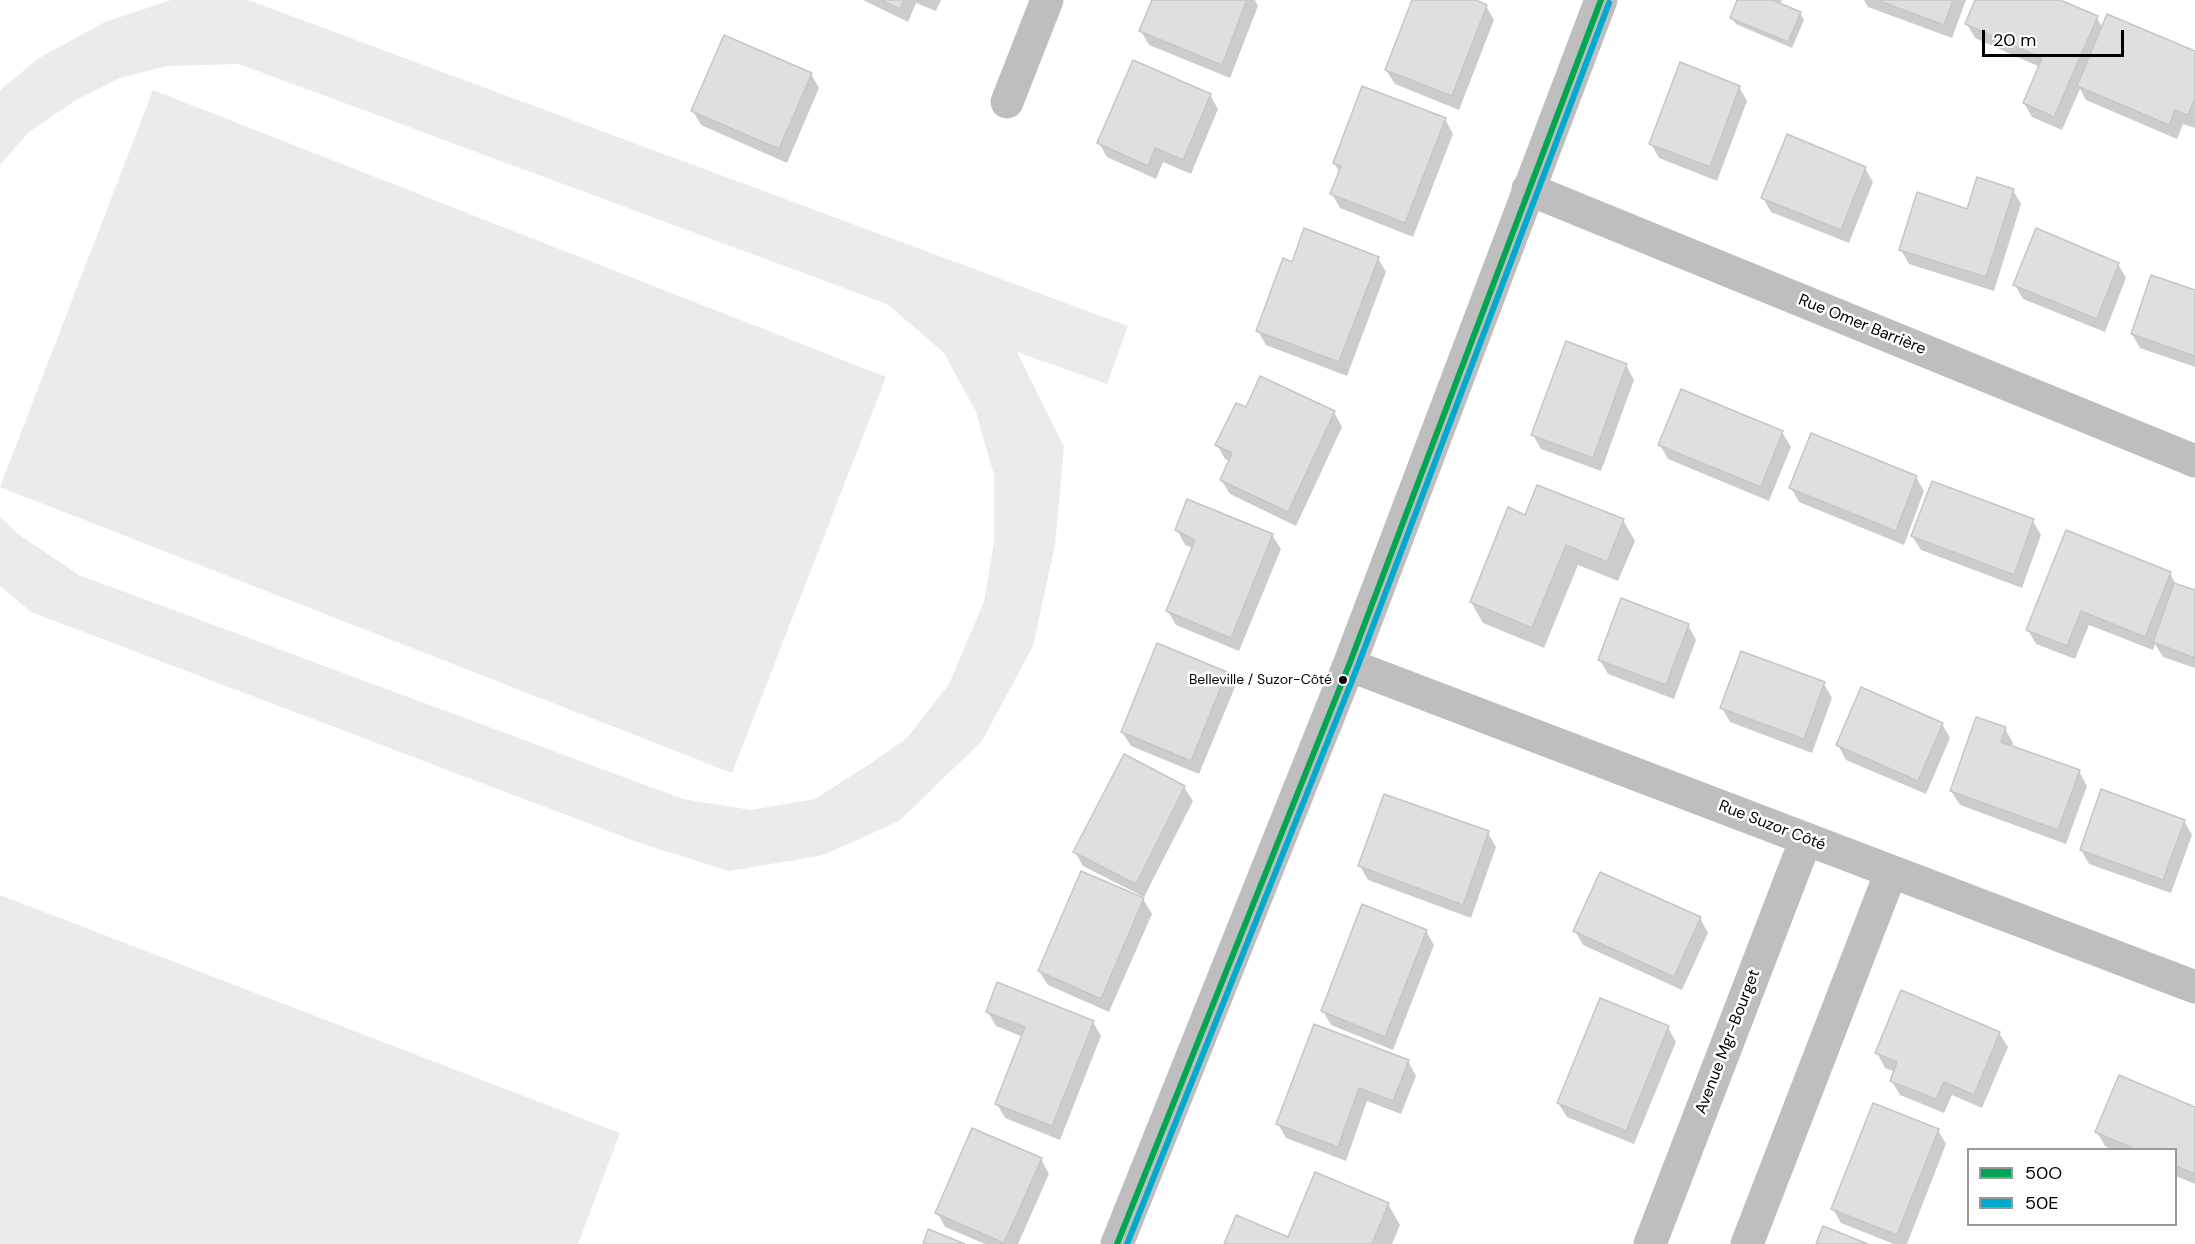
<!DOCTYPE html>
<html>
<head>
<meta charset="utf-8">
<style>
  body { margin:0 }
  #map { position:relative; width:2195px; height:1244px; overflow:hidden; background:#fff; font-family:"DM Sans",sans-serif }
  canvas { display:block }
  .legend { position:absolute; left:1967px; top:1148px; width:210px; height:78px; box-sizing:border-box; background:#fff; border:2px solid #999; margin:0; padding:8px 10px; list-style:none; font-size:18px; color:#000 }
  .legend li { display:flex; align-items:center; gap:12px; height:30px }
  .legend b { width:30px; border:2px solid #999 }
  .scale { position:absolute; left:1982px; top:30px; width:142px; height:27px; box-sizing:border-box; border:3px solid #000; border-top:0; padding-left:8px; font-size:18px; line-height:21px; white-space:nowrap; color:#000; -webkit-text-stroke:4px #fff; paint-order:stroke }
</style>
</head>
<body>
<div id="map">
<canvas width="2195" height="1244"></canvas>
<ul class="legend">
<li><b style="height:8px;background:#00a651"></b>50O</li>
<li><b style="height:8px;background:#00a9ce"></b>50E</li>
</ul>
<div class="scale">20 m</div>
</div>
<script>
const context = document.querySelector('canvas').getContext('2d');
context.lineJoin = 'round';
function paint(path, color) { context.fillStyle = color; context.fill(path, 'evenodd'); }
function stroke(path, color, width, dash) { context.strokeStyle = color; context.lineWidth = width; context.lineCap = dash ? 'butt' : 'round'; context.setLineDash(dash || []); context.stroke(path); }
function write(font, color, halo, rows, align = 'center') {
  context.font = font + ' "DM Sans",sans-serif'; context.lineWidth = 5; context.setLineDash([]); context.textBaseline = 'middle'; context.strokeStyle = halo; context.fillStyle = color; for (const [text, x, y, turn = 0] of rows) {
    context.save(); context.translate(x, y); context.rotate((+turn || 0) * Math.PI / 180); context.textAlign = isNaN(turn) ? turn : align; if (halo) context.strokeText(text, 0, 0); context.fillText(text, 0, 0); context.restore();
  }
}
paint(new Path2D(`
  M 171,0 L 248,0 L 1128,326 L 1107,384 L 1017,352 L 1064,447 L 1055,545 L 1033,646 L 982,741 L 899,821 L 824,855 L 729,871 L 640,843 L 31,612 L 0,586 L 0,517 L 18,534 L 79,575 L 683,799 L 751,810 L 815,799 L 871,763 L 907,738 L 949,684 L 984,602 L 994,542 L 994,475 L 976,412 L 944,353 L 887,304 L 239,64 L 167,66 L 120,78 L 73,102 L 29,132 L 0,165 L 0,90 L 39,58 L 105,22 Z
  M 153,90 L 886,377 L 732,773 L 0,487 Z
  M 0,895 L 620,1133 L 578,1244 L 0,1244 Z`), '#ebebeb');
paint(new Path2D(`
  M 863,0 L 941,0 L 936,11 L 916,3 L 908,22 Z
  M 1153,0 L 1255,0 L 1258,6 L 1230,78 L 1149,45 L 1141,31 Z
  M 1414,0 L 1471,0 L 1486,6 L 1494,20 L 1459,110 L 1395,84 L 1386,70 Z
  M 1739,0 L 1782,0 L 1780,5 L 1800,13 L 1804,20 L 1792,48 L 1736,24 L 1732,18 Z
  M 1864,0 L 1966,0 L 1952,38 L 1868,7 Z
  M 1977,0 L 2056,0 L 2097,18 L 2103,28 L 2195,53 L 2195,128 L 2183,124 L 2177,139 L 2086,100 L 2080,89 L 2062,130 L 2032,117 L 2024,103 L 2040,67 L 1975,38 L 1967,24 Z
  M 811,74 L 819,88 L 787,163 L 701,125 L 693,111 Z
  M 1739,87 L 1747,101 L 1717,181 L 1659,158 L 1651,144 Z
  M 1210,95 L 1218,109 L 1191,174 L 1163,162 L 1156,179 L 1107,157 L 1099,143 Z
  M 1445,119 L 1453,134 L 1413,237 L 1340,208 L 1332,194 L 1340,173 L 1334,163 Z
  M 1865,168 L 1873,182 L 1849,243 L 1771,212 L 1763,198 Z
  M 2013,190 L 2021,204 L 1994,291 L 1909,264 L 1901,250 Z
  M 1378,258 L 1386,272 L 1347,376 L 1266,345 L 1258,331 Z
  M 2118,264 L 2126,278 L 2105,332 L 2023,299 L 2015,285 Z
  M 2195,292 L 2195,367 L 2140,348 L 2132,334 Z
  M 1626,365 L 1634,380 L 1601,471 L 1541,449 L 1533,435 Z
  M 1246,409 L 1334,412 L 1342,427 L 1296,526 L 1230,494 L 1221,480 L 1230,461 L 1225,459 L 1217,445 Z
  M 1782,432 L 1791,447 L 1769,501 L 1668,459 L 1660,445 Z
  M 1916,477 L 1924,491 L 1904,545 L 1799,502 L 1791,488 Z
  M 1526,516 L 1623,520 L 1635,541 L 1618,581 L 1578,565 L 1544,648 L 1483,623 L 1471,602 Z
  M 2033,521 L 2041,535 L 2022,588 L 1921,550 L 1912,536 Z
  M 1177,530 L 1272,535 L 1281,549 L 1239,651 L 1176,625 L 1168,611 L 1193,548 L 1185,545 Z
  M 2170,573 L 2176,585 L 2195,592 L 2195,668 L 2163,657 L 2155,644 L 2153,650 L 2089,625 L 2075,659 L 2036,644 L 2028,630 Z
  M 1688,625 L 1696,640 L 1674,699 L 1608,674 L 1600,660 Z
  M 1226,673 L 1235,687 L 1199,774 L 1131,746 L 1122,732 Z
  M 1824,684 L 1832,698 L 1812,753 L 1730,722 L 1722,708 Z
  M 1942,724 L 1950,738 L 1926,794 L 1846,760 L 1838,745 Z
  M 2005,729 L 2013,743 L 2012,747 L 2079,771 L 2087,786 L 2066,844 L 1960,805 L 1951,791 Z
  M 1184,787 L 1193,801 L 1143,899 L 1152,914 L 1109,1012 L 1048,985 L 1039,971 L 1144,897 L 1083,866 L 1075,852 Z
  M 2184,821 L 2192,835 L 2171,893 L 2089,864 L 2081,850 Z
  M 1488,833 L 1496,847 L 1471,918 L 1368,880 L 1360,866 Z
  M 1700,918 L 1708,933 L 1682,990 L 1583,945 L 1575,931 Z
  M 1426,931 L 1434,945 L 1393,1050 L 1331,1025 L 1323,1011 Z
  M 988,1012 L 1093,1022 L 1101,1036 L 1060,1140 L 1005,1118 L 997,1104 L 1023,1037 L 996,1026 Z
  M 1668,1028 L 1676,1042 L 1634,1144 L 1567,1117 L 1558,1103 Z
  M 1999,1033 L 2008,1047 L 1982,1108 L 1952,1095 L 1944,1113 L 1900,1095 L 1891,1080 L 1895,1072 L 1885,1068 L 1877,1053 Z
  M 1408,1061 L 1416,1076 L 1401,1114 L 1367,1101 L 1346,1161 L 1286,1138 L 1278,1124 Z
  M 2195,1108 L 2195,1184 L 2176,1176 L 2176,1150 L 2113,1150 L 2105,1146 L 2097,1132 Z
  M 1938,1130 L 1946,1144 L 1907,1244 L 1894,1244 L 1841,1223 L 1833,1209 Z
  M 1041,1159 L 1049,1174 L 1018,1244 L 985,1244 L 945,1227 L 937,1212 Z
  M 1388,1204 L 1400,1225 L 1392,1244 L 1226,1244 L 1288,1239 Z`), '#0003');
const building = new Path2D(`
  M 881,0 L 904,0 L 900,9 Z
  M 1152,0 L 1247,0 L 1222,65 L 1139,31 Z
  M 1412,0 L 1476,0 L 1487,5 L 1452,96 L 1385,70 Z
  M 1737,0 L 1772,0 L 1801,12 L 1788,42 L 1730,18 Z
  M 1877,0 L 1953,0 L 1944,25 Z
  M 1975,0 L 2060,0 L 2098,16 L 2054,117 L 2023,103 L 2042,58 L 1965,24 Z
  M 2107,14 L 2195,51 L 2195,98 L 2188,115 L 2175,110 L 2169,125 L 2077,86 Z
  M 724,35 L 812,73 L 779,149 L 691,111 Z
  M 1133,60 L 1211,94 L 1183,160 L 1155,148 L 1148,166 L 1097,143 Z
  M 1680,62 L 1740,86 L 1710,167 L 1649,144 Z
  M 1362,86 L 1446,118 L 1405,223 L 1330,194 L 1341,166 L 1333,163 Z
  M 1787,134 L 1866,167 L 1841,230 L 1761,198 Z
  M 1977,177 L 2014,189 L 1986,277 L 1899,250 L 1917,192 L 1967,209 Z
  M 1304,228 L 1379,257 L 1339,362 L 1256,331 L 1283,258 L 1292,262 Z
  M 2036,228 L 2119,263 L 2097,319 L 2013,285 Z
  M 2151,275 L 2195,290 L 2195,356 L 2131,334 Z
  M 1566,341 L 1627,364 L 1593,458 L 1531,435 Z
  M 1260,376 L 1335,411 L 1288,512 L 1220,480 L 1232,453 L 1215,445 L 1236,403 L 1246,407 Z
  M 1681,389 L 1783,431 L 1761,487 L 1658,445 Z
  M 1811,433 L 1917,476 L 1896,531 L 1789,488 Z
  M 1932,481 L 2034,519 L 2014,575 L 1911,536 Z
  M 1537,485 L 1624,519 L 1607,562 L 1566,545 L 1532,628 L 1470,602 L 1508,507 L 1525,515 Z
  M 1187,499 L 1273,534 L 1231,638 L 1166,611 L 1195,540 L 1175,530 Z
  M 2066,530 L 2171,572 L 2145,637 L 2081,611 L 2067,646 L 2026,630 Z
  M 2174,583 L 2195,590 L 2195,658 L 2153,642 Z
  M 1621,598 L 1689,624 L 1666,685 L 1598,660 Z
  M 1157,643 L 1227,672 L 1191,761 L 1121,732 Z
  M 1741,651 L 1825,682 L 1804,739 L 1720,708 Z
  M 1861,687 L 1943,723 L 1918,781 L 1836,745 Z
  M 1976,717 L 2006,727 L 2001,742 L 2080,770 L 2058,830 L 1950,791 Z
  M 1124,754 L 1185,786 L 1136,884 L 1073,852 Z
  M 2101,789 L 2185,820 L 2163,880 L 2080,850 Z
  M 1384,794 L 1489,831 L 1463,905 L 1358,866 Z
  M 1081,871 L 1144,898 L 1101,999 L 1038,971 Z
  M 1600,872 L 1701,917 L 1674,977 L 1573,931 Z
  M 1362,904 L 1427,930 L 1385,1037 L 1321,1011 Z
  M 997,982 L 1094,1021 L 1052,1126 L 995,1104 L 1025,1027 L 986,1012 Z
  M 1901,990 L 2000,1032 L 1974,1095 L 1944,1082 L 1936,1099 L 1890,1081 L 1897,1062 L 1875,1053 Z
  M 1600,998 L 1669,1026 L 1626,1131 L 1557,1103 Z
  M 1314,1024 L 1409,1060 L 1393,1101 L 1359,1088 L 1338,1147 L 1276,1124 Z
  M 2119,1075 L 2195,1107 L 2195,1174 L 2176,1166 L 2176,1150 L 2137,1150 L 2095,1132 Z
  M 1873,1103 L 1939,1129 L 1897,1235 L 1831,1209 Z
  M 972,1128 L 1042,1158 L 1004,1243 L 935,1213 Z
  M 1315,1172 L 1389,1203 L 1372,1244 L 1224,1244 L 1236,1215 L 1288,1237 Z
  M 1823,1226 L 1868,1244 L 1816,1244 Z
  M 928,1229 L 965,1244 L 923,1244 Z`);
paint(building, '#dfdfdf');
stroke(building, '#c6c6c6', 1.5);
stroke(new Path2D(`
  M 1007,102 L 1047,0
  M 1528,189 L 2195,461
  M 1349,665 L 2195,987
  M 1117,1244 L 1349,665 L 1601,0
  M 1650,1244 L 1806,839
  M 1747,1244 L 1891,872`), '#bebebe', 33);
stroke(new Path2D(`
  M 1117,1244 L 1349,665 L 1601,0`), '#00a651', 6);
stroke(new Path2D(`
  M 1127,1244 L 1357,668 L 1609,3`), '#00a9ce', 6);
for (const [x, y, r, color] of [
  [1343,680,5,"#000"]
]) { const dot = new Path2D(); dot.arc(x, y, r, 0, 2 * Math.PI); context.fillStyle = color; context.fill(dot); stroke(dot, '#fff', 2); }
write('14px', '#000', '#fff', [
  ["Belleville / Suzor-Côté",1332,680]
], 'right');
write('16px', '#000', '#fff', [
  ["Rue Omer Barrière",1862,325,22],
  ["Rue Suzor Côté",1772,826,21],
  ["Avenue Mgr-Bourget",1728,1042,-69]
]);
</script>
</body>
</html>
